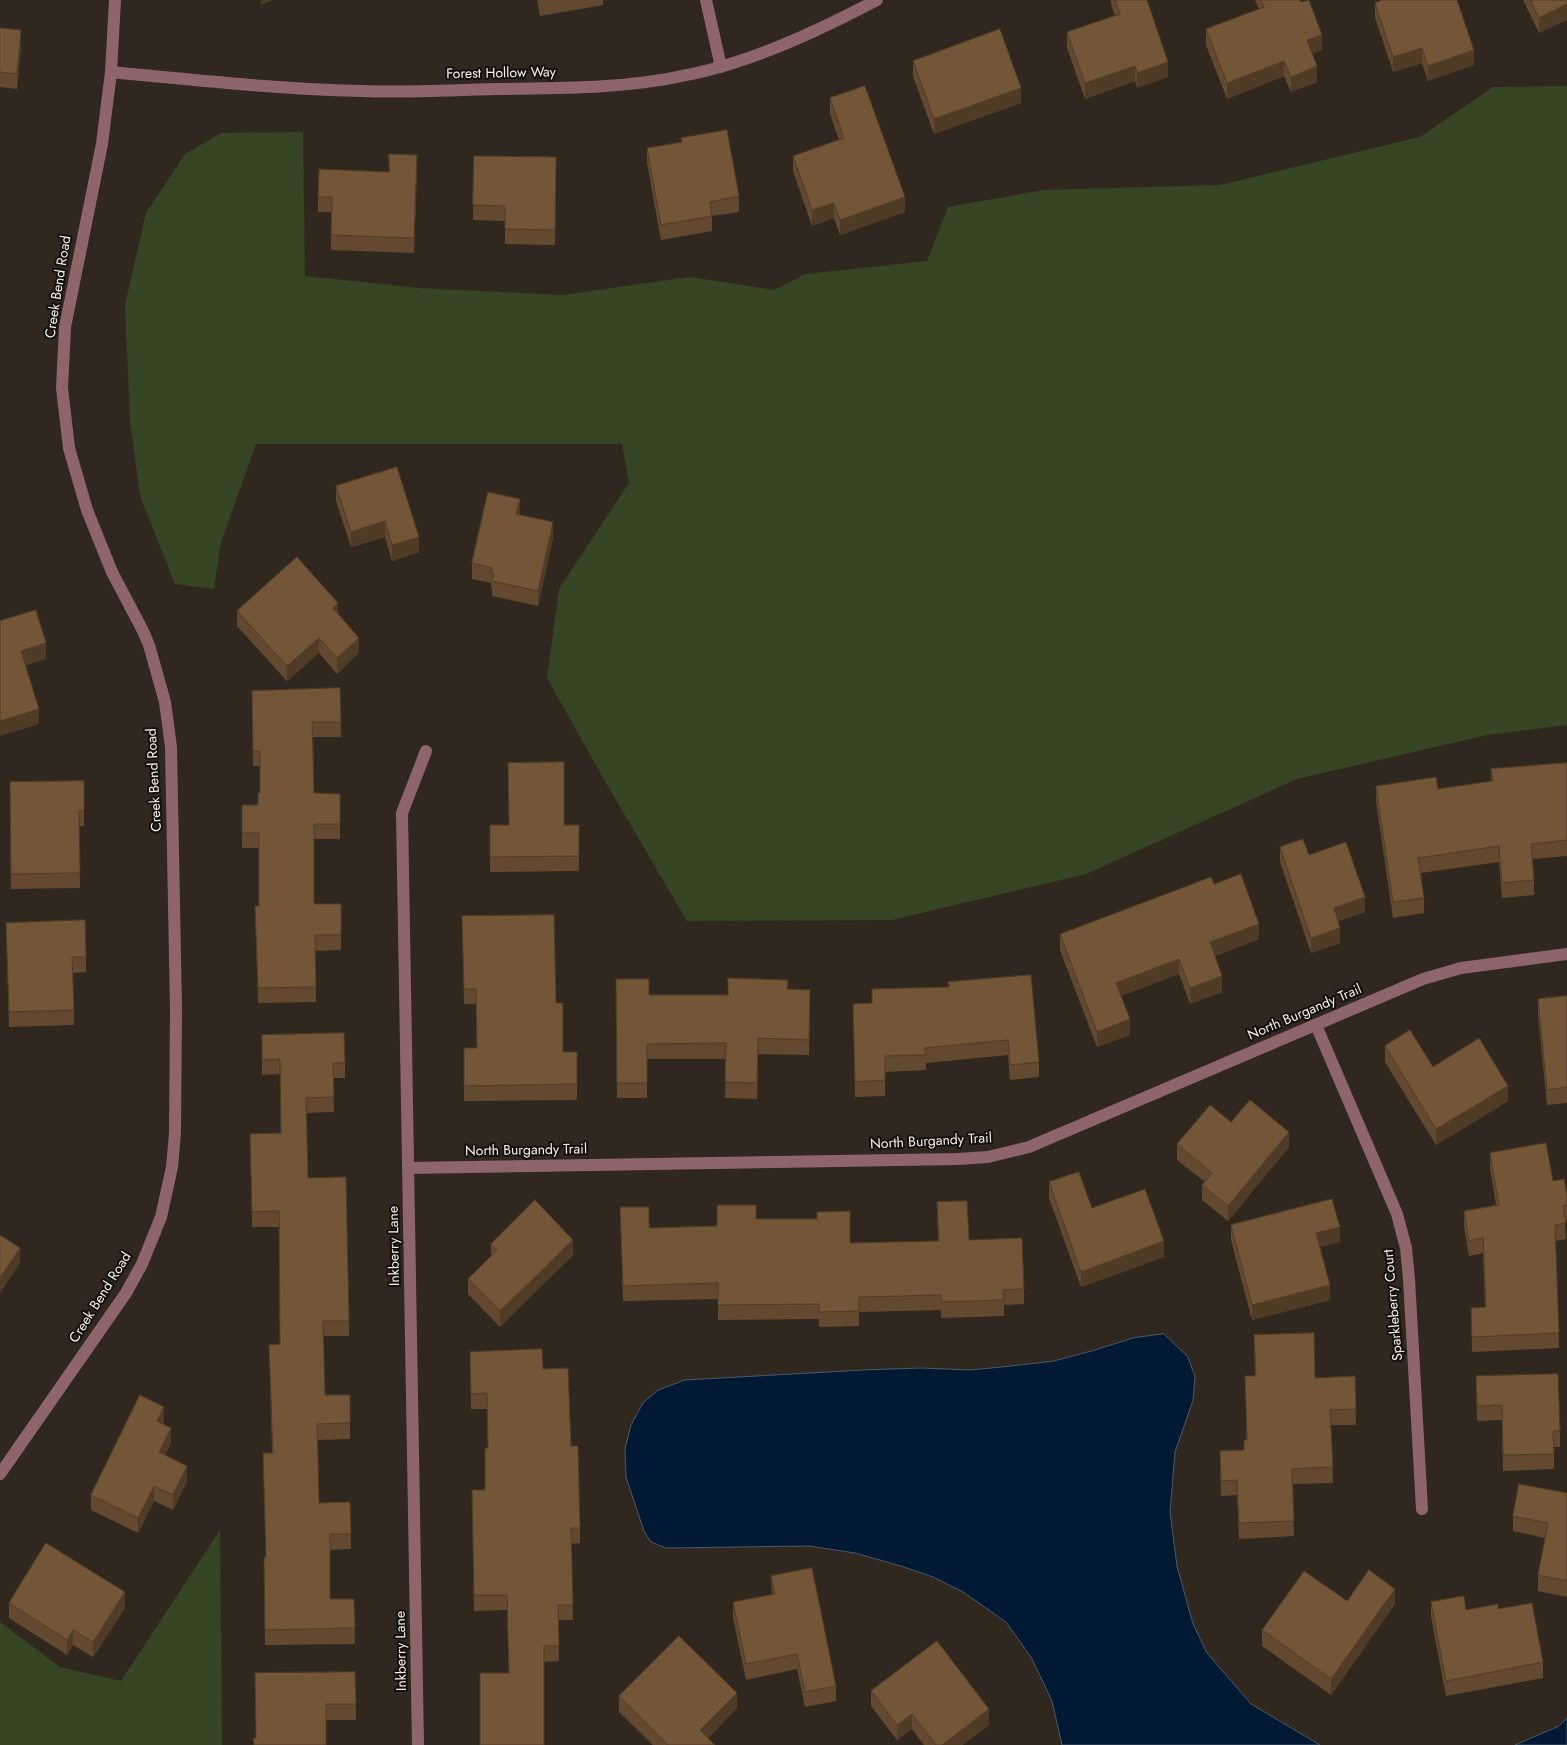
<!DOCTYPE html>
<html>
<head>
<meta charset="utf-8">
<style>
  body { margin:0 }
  canvas { display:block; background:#30271f }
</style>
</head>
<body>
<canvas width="1567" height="1745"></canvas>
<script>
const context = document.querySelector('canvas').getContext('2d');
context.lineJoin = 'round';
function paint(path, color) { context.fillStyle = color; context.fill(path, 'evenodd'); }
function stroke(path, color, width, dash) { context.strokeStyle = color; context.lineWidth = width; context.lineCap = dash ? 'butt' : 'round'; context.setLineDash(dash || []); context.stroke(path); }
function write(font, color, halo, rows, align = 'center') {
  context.font = font + ' Jost,sans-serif'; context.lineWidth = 4; context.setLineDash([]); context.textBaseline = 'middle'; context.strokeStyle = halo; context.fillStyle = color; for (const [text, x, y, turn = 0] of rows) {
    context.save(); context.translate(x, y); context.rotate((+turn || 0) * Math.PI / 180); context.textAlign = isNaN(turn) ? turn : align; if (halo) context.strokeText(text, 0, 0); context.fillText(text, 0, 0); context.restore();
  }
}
paint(new Path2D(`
  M 1567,86 L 1567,725 L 1487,735 L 1297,779 L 1086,874 L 892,920 L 687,921 L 606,783 L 547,678 L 559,589 L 629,483 L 622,444 L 256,444 L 221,542 L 214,589 L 175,584 L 140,496 L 130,420 L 125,305 L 146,213 L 185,154 L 221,133 L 303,132 L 305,276 L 419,288 L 562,295 L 690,277 L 774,290 L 805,274 L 927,261 L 948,207 L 1044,190 L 1220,185 L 1420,137 L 1493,87 Z
  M 220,1530 L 222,1745 L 0,1745 L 0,1622 L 60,1667 L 121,1681 Z`), '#364523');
const water = new Path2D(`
  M 1164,1334 L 1188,1357 L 1195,1377 L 1193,1400 L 1175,1452 L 1170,1512 L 1177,1566 L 1193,1624 L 1207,1653 L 1251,1704 L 1320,1745 L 1062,1745 L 1052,1701 L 1031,1657 L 1006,1622 L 963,1592 L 933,1577 L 901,1566 L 855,1553 L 809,1546 L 666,1548 L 651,1542 L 644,1531 L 626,1477 L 625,1449 L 631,1425 L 643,1403 L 658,1390 L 685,1380 L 863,1370 L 921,1368 L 971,1370 L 1011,1366 L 1054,1361 L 1095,1350 L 1133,1338 Z
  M 1567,1718 L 1567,1745 L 1515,1745 L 1559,1726 Z`);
paint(water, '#011932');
stroke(water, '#4a5a6a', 1);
stroke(new Path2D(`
  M 706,0 L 721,67
  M 111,72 C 194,80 278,89 362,91 C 406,93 451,90 495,89 C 559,88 624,89 687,75 C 752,62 818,31 877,0
  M 1316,1025 L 1397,1214 L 1406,1248 L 1409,1279 L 1422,1509
  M 408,1168 L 958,1159 L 988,1157 L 1029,1147 L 1423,979 L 1461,968 L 1567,954
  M 0,1474 L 126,1293 L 142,1264 L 161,1217 L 172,1167 L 175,1133 L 176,1009 L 171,747 L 165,702 L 149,645 L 143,631 L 112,572 L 87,510 L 69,448 L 62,388 L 65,327 L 102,144 L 111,72 L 115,0
  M 418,1745 L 402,813 L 426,751`), '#8e6569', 12);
paint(new Path2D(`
  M 537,0 L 603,0 L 603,5 L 540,16 Z
  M 1111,0 L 1147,0 L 1168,77 L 1137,88 L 1135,81 L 1085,99 L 1067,48 L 1067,32 L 1115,16 L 1111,4 Z
  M 1255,0 L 1300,0 L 1322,50 L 1312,54 L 1317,82 L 1291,92 L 1284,76 L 1227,99 L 1206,45 L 1206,29 L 1259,9 Z
  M 1523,0 L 1567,0 L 1539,33 Z
  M 1375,3 L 1474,65 L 1428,81 L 1422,63 L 1393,72 L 1375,18 Z
  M 0,28 L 21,46 L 17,89 L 0,87 Z
  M 913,61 L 1021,103 L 934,134 L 913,76 Z
  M 830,98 L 905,212 L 840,235 L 834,218 L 812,226 L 793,171 L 793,156 L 839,140 L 830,114 Z
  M 681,138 L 739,196 L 739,212 L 712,216 L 712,231 L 661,240 L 647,163 L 647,148 L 681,142 Z
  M 474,156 L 556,157 L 555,245 L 505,244 L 505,221 L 473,220 Z
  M 417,170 L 414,253 L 331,250 L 331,212 L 318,212 L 318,197 L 389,172 Z
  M 397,467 L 419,552 L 392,561 L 385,537 L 351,547 L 336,501 L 336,486 Z
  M 520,515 L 553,538 L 538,606 L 492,596 L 492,588 L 491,588 L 491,583 L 472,579 L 472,563 Z
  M 237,611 L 338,615 L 359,653 L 337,674 L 319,653 L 287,681 L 237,626 Z
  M 340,688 L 341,737 L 313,737 L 314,793 L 340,794 L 340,839 L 314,839 L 314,904 L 341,935 L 341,950 L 315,951 L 316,1002 L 258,1003 L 255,906 L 259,906 L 259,848 L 242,848 L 242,805 L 258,805 L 260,793 L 260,766 L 253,766 L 252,691 Z
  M 1567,763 L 1567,856 L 1532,859 L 1534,880 L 1534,895 L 1502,898 L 1499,862 L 1421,873 L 1424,898 L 1424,913 L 1393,918 L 1376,801 L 1376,786 L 1438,789 L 1491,781 L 1491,769 Z
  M 84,781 L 84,826 L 79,826 L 80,888 L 11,889 L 10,782 Z
  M 490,825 L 579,825 L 579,871 L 490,872 Z
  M 1280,847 L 1309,855 L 1365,912 L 1338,921 L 1340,943 L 1311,953 L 1280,862 Z
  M 1214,884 L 1259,939 L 1215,956 L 1222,992 L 1190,1004 L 1179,974 L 1121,996 L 1130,1035 L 1097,1047 L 1060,950 L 1060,934 Z
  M 462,916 L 556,1003 L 563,1052 L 577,1052 L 577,1100 L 464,1101 L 464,1048 L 477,1048 L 476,1004 L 464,1004 Z
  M 6,923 L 86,957 L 86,972 L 73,973 L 74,1025 L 9,1027 Z
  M 616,979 L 649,995 L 728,995 L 788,989 L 810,1005 L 809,1055 L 758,1054 L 757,1099 L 725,1098 L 726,1059 L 647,1059 L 647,1098 L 617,1098 Z
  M 948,987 L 1039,1062 L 1039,1077 L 1010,1080 L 1008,1055 L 926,1063 L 926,1070 L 885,1072 L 885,1096 L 855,1097 L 853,1004 L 872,1003 L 872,989 Z
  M 1567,996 L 1567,1103 L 1547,1105 L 1538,1015 L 1538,999 Z
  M 262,1035 L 345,1063 L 345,1078 L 333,1078 L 334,1112 L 306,1113 L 308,1178 L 349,1321 L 349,1336 L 323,1336 L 325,1395 L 350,1423 L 350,1439 L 318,1440 L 319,1503 L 350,1502 L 351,1549 L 330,1550 L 330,1599 L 354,1599 L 355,1644 L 265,1645 L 264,1557 L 266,1557 L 272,1453 L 269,1345 L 280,1344 L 279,1227 L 252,1227 L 250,1134 L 281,1133 L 280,1074 L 262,1075 Z
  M 1385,1046 L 1508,1101 L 1436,1145 L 1385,1062 Z
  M 1231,1122 L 1289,1147 L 1228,1221 L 1202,1200 L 1202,1185 L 1205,1182 L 1177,1160 L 1177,1144 Z
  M 1490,1153 L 1553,1181 L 1567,1195 L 1567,1220 L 1565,1221 L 1566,1239 L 1555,1241 L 1559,1348 L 1472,1352 L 1471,1308 L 1485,1307 L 1483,1253 L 1469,1256 L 1464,1226 L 1464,1211 L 1496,1205 L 1490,1168 Z
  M 1049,1182 L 1092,1208 L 1164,1257 L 1081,1287 L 1049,1198 Z
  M 937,1202 L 969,1240 L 1024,1289 L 1024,1304 L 1004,1305 L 1004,1316 L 941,1318 L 941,1310 L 859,1312 L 859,1326 L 819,1327 L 819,1319 L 718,1320 L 718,1299 L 623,1301 L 620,1207 L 649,1228 L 717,1226 L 756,1219 L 850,1243 L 938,1241 Z
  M 1231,1225 L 1340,1242 L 1320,1247 L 1330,1300 L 1252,1320 L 1231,1240 Z
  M 491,1244 L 573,1255 L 500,1327 L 468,1294 L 468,1279 L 491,1256 Z
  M 1254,1335 L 1315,1378 L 1355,1376 L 1356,1425 L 1331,1425 L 1333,1483 L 1292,1484 L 1294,1536 L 1239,1539 L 1237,1495 L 1221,1496 L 1220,1451 L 1244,1450 L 1246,1440 L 1255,1376 Z
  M 470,1352 L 543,1369 L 571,1446 L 580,1528 L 580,1543 L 571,1544 L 573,1620 L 558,1620 L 559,1661 L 544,1662 L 509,1673 L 507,1610 L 474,1611 L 472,1490 L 485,1490 L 488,1448 L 487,1409 L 471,1409 Z
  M 1476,1376 L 1560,1431 L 1560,1447 L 1554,1447 L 1554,1469 L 1503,1471 L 1502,1420 L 1477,1421 Z
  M 164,1422 L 163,1424 L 171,1443 L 165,1455 L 187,1481 L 173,1510 L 154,1501 L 138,1533 L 91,1510 L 91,1495 Z
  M 1567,1493 L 1567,1597 L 1538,1591 L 1538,1575 L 1545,1538 L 1513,1531 L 1513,1516 Z
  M 771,1576 L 836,1686 L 836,1701 L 805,1707 L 797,1669 L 746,1680 L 733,1618 L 733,1602 L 772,1595 Z
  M 1347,1601 L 1395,1604 L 1331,1695 L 1262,1646 L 1262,1630 Z
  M 1431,1602 L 1466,1610 L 1498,1609 L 1543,1662 L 1543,1678 L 1446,1696 L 1431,1617 Z
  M 9,1603 L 125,1608 L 93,1657 L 73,1645 L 67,1655 L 9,1618 Z
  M 355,1672 L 356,1720 L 326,1720 L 256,1738 Z
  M 871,1691 L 989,1725 L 962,1745 L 924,1745 L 912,1729 L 897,1740 L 871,1706 Z
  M 619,1696 L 737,1708 L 708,1738 L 715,1745 L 653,1745 L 619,1712 Z`), '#63492f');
paint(new Path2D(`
  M 261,0 L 272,0 L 261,5 Z
  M 1567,4 L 1567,20 L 1539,33 L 1539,18 Z
  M 21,30 L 21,46 L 17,89 L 17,74 Z
  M 1322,35 L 1322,50 L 1307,56 L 1307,40 Z
  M 1422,48 L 1422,63 L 1393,72 L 1393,57 Z
  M 1474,50 L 1474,65 L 1428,81 L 1428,66 Z
  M 1284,61 L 1284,76 L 1227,99 L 1227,83 Z
  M 1168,62 L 1168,77 L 1137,88 L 1137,73 Z
  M 1135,66 L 1135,81 L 1085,99 L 1085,83 Z
  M 1317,66 L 1317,82 L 1291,92 L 1291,77 Z
  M 1021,88 L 1021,103 L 934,134 L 934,119 Z
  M 417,155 L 417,170 L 414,253 L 414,238 Z
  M 905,197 L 905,212 L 840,235 L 840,220 Z
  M 834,203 L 834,218 L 812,226 L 812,210 Z
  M 520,499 L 520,515 L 516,514 Z
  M 385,521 L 385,537 L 351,547 L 351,532 Z
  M 553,522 L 553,538 L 538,606 L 538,591 Z
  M 419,537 L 419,552 L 392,561 L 392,545 Z
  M 338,603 L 338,618 L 333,608 Z
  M 319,638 L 319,653 L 287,681 L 287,666 Z
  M 359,638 L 359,653 L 337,674 L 337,658 Z
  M 46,643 L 46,659 L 21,667 L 21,651 Z
  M 39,709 L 39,724 L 0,736 L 0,721 Z
  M 1365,897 L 1365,912 L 1334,923 L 1334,908 Z
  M 1259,924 L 1259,939 L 1210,958 L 1210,942 Z
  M 1340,928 L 1340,943 L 1311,953 L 1311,938 Z
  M 1179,959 L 1179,974 L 1116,998 L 1116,983 Z
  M 1222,976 L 1222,992 L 1190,1004 L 1190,988 Z
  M 1130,1019 L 1130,1035 L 1097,1047 L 1097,1032 Z
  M 1508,1086 L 1508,1101 L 1436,1145 L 1436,1129 Z
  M 1289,1132 L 1289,1147 L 1228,1221 L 1228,1206 Z
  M 1340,1227 L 1340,1242 L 1316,1248 L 1316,1233 Z
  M 573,1240 L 573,1255 L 500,1327 L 500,1311 Z
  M 1164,1241 L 1164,1257 L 1081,1287 L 1081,1272 Z
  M 20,1248 L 20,1263 L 0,1293 L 0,1278 Z
  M 1330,1285 L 1330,1300 L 1252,1320 L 1252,1305 Z
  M 164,1407 L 164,1422 L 157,1437 L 157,1421 Z
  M 171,1428 L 171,1443 L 159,1467 L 159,1452 Z
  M 187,1466 L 187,1481 L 173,1510 L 173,1495 Z
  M 154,1486 L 154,1501 L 138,1533 L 138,1518 Z
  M 1395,1589 L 1395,1604 L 1331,1695 L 1331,1679 Z
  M 125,1592 L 125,1608 L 93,1657 L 93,1642 Z
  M 73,1630 L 73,1645 L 67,1655 L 67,1640 Z
  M 737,1693 L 737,1708 L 700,1745 L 700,1730 Z
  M 989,1709 L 989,1725 L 962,1745 L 942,1745 Z
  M 912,1714 L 912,1729 L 897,1740 L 897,1725 Z`), '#503c26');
const building = new Path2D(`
  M 1115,0 L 1147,0 L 1168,62 L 1137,73 L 1135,66 L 1085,83 L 1067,32 L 1120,14 Z
  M 1261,0 L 1300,0 L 1301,2 L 1309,0 L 1322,35 L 1307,40 L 1317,66 L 1291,77 L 1284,61 L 1227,83 L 1206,29 L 1264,7 Z
  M 1383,0 L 1457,0 L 1474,50 L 1428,66 L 1422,48 L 1393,57 L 1375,3 Z
  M 1531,0 L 1567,0 L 1567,4 L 1539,18 Z
  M 0,28 L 21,30 L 17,74 L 0,72 Z
  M 1000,29 L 1021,88 L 934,119 L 913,61 Z
  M 865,86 L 905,197 L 840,220 L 834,203 L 812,210 L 793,156 L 844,138 L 830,98 Z
  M 727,130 L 739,196 L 710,202 L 712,216 L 661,225 L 647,148 L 682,142 L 681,138 Z
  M 389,154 L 417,155 L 414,238 L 331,235 L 332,197 L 318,197 L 319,169 L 389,172 Z
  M 474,156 L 556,157 L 555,230 L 505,229 L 505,206 L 473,205 Z
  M 397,467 L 419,537 L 392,545 L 385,521 L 351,532 L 336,486 Z
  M 488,492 L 520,499 L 516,514 L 553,522 L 538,591 L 492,581 L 494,574 L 491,573 L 492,568 L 472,563 Z
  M 297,557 L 338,603 L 333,608 L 359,638 L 337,658 L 319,638 L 287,666 L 237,611 Z
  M 36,610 L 46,643 L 21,651 L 39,709 L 0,721 L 0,621 Z
  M 340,688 L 341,722 L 312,722 L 314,793 L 340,794 L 340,824 L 314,824 L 314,904 L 341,904 L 341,935 L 315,935 L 316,987 L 258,988 L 255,906 L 259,906 L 259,833 L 242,833 L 242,805 L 258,805 L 258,793 L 260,793 L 260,751 L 253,751 L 252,691 Z
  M 564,762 L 564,825 L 579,825 L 579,856 L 490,857 L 490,825 L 509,825 L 508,763 Z
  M 1567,763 L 1567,840 L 1531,844 L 1534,880 L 1502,883 L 1499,846 L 1418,858 L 1424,898 L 1393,902 L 1376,786 L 1436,777 L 1438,789 L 1493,781 L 1491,769 Z
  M 84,781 L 84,811 L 79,811 L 80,873 L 11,874 L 10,782 Z
  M 1303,839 L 1309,855 L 1346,842 L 1365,897 L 1334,908 L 1340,928 L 1311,938 L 1280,847 Z
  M 1241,874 L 1259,924 L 1210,942 L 1222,976 L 1190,988 L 1179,959 L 1116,983 L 1130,1019 L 1097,1032 L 1060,934 L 1211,877 L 1214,884 Z
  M 554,915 L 556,1003 L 563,1003 L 563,1052 L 577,1052 L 577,1084 L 464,1086 L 464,1048 L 477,1048 L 476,989 L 464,989 L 462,916 Z
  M 85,920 L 86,957 L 72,957 L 74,1010 L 9,1012 L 6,923 Z
  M 1031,975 L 1039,1062 L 1010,1065 L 1008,1040 L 925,1048 L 926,1055 L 885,1056 L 885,1080 L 855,1082 L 853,1004 L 872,1003 L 872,989 L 949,987 L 948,982 Z
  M 728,978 L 788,980 L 787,989 L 810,990 L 809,1040 L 758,1038 L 757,1083 L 725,1082 L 726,1043 L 647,1044 L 647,1083 L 617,1083 L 616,979 L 649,979 L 649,995 L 728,995 Z
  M 1567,996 L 1567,1087 L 1547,1090 L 1538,999 Z
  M 1410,1030 L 1433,1067 L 1479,1038 L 1508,1086 L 1436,1129 L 1385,1046 Z
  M 344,1033 L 345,1063 L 333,1063 L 334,1097 L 306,1098 L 308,1178 L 346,1177 L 349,1321 L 323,1321 L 325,1395 L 350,1395 L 350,1423 L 317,1424 L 319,1503 L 350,1502 L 351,1534 L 330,1534 L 330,1599 L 354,1599 L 355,1628 L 265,1630 L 264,1557 L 266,1557 L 263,1453 L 273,1453 L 269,1345 L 280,1344 L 279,1211 L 252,1212 L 250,1134 L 281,1133 L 280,1059 L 262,1060 L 262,1035 Z
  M 1250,1100 L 1289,1132 L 1228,1206 L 1202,1185 L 1212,1173 L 1177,1144 L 1210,1105 L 1231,1122 Z
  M 1546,1143 L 1553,1181 L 1564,1179 L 1567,1195 L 1567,1205 L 1563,1206 L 1566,1223 L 1555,1225 L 1559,1333 L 1472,1337 L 1471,1308 L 1486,1307 L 1483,1238 L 1469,1241 L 1464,1211 L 1499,1205 L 1490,1153 Z
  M 1079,1172 L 1092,1208 L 1145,1189 L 1164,1241 L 1081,1272 L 1049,1182 Z
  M 1332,1199 L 1340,1227 L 1316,1233 L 1330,1285 L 1252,1305 L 1231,1225 Z
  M 535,1200 L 573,1240 L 500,1311 L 468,1279 L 497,1250 L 491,1244 Z
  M 967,1201 L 969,1240 L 1022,1238 L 1024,1289 L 1003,1290 L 1004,1300 L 941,1302 L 941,1295 L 859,1297 L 859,1311 L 819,1312 L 819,1304 L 718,1305 L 718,1283 L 623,1286 L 620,1207 L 649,1207 L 649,1228 L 717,1226 L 717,1205 L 756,1205 L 756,1219 L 817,1219 L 817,1212 L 850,1211 L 850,1243 L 939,1241 L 937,1202 Z
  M 0,1235 L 20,1248 L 0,1278 Z
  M 1314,1333 L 1315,1378 L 1355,1376 L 1356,1409 L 1330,1410 L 1333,1467 L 1292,1469 L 1294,1521 L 1239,1523 L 1237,1480 L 1221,1481 L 1220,1451 L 1244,1450 L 1244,1440 L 1247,1440 L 1245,1376 L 1256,1376 L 1254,1335 Z
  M 542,1349 L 543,1369 L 568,1368 L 571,1446 L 578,1446 L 580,1528 L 571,1528 L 573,1605 L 558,1605 L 559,1646 L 544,1646 L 544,1745 L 480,1745 L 480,1673 L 509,1673 L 507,1595 L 474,1595 L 472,1490 L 485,1490 L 485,1448 L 488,1448 L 487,1393 L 471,1394 L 470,1352 Z
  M 1558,1374 L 1560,1431 L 1553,1431 L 1554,1454 L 1503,1455 L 1502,1405 L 1477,1406 L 1476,1376 Z
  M 140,1395 L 164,1407 L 157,1421 L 171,1428 L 159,1452 L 187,1466 L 173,1495 L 154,1486 L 138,1518 L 91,1495 Z
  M 1519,1484 L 1567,1493 L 1567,1581 L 1538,1575 L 1548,1523 L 1513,1516 Z
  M 46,1543 L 125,1592 L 93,1642 L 73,1630 L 67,1640 L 9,1603 Z
  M 812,1568 L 836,1686 L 805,1692 L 797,1654 L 746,1664 L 733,1602 L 775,1594 L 771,1576 Z
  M 1369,1570 L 1395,1589 L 1331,1679 L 1262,1630 L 1304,1571 L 1347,1601 Z
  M 1464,1596 L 1466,1610 L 1498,1604 L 1498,1609 L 1532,1603 L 1543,1662 L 1446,1681 L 1431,1602 Z
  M 679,1636 L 737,1693 L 700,1730 L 715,1745 L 668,1745 L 619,1696 Z
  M 937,1641 L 989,1709 L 942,1745 L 936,1745 L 912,1714 L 897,1725 L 871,1691 Z
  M 355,1672 L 356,1704 L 326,1704 L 326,1745 L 254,1745 L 253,1738 L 256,1738 L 255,1673 Z`);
paint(building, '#735537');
stroke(building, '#503c26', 1);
write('14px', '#f6f0eb', '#15100d', [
  ["Forest Hollow Way",501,74,-1],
  ["Creek Bend Road",59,287,-81],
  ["Creek Bend Road",155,780,-93],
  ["North Burgandy Trail",1305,1013,-23],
  ["North Burgandy Trail",931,1142,-3],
  ["North Burgandy Trail",526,1151,-1],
  ["Inkberry Lane",395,1246,-91],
  ["Creek Bend Road",101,1298,-58],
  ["Sparkleberry Court",1394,1305,-95],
  ["Inkberry Lane",402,1651,-91]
]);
</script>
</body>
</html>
